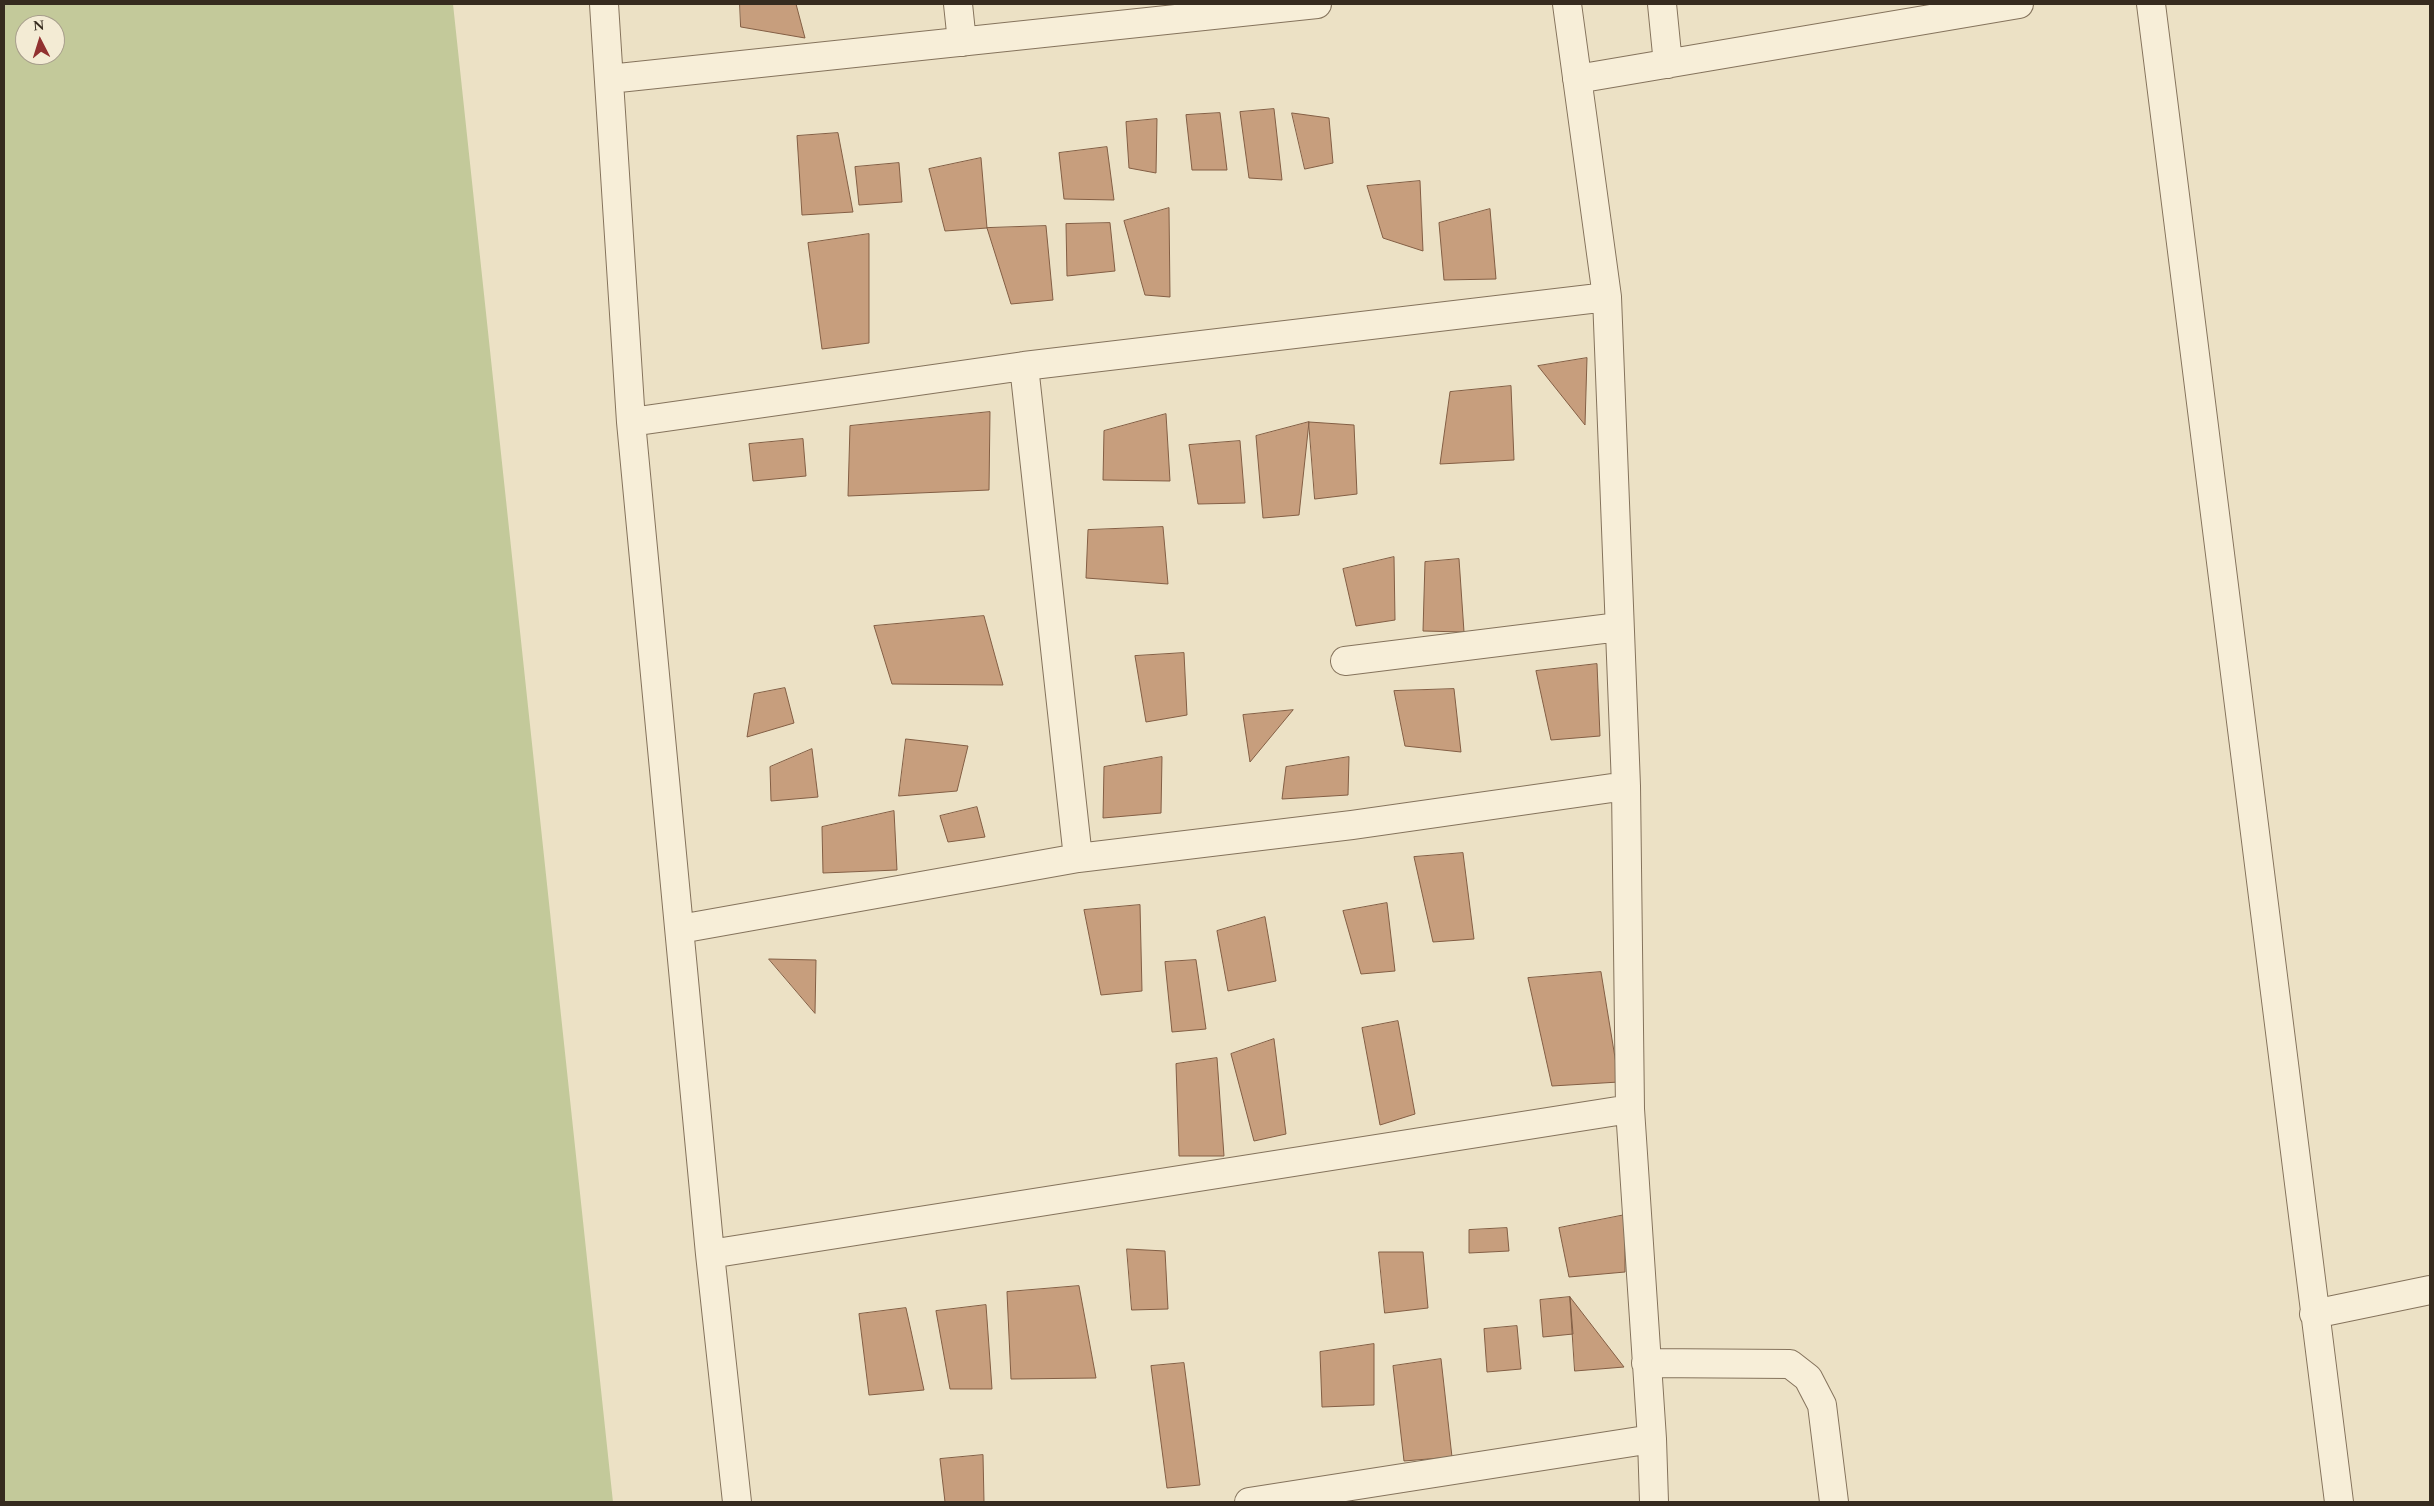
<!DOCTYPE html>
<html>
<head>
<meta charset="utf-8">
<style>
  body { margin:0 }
  #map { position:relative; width:2434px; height:1506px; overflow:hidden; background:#ece1c5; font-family:Spectral,serif }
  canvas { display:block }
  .frame { position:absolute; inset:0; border:5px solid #362b1f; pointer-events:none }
  .north { position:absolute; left:15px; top:15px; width:50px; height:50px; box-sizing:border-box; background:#f3ebd4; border:1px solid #a79e8c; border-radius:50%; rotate:355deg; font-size:14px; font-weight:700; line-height:20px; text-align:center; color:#362b1f }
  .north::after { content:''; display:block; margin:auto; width:18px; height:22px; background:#913130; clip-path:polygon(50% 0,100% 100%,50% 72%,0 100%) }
</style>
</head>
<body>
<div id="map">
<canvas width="2434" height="1506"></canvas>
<div class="frame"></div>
<div class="north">N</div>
</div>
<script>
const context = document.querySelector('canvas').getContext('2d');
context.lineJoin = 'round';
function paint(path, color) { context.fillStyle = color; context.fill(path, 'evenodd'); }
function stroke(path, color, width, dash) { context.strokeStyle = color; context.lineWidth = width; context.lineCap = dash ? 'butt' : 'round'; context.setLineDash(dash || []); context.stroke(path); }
paint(new Path2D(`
  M 4,4 L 453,4 L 613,1502 L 4,1502 ZM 25,25 L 55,25 L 55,55 L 25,55 Z`), '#c3c99a');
const building = new Path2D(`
  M 740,4 L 796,4 L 805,38 L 741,27 Z
  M 1274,109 L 1282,180 L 1249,178 L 1240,112 Z
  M 1220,113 L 1227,170 L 1192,170 L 1186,115 Z
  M 1292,113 L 1329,118 L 1333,163 L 1305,169 Z
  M 1157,119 L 1156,173 L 1129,168 L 1126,122 Z
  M 838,133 L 853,212 L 802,215 L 797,136 Z
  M 1107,147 L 1114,200 L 1064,199 L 1059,153 Z
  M 981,158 L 987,228 L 945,231 L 929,169 Z
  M 899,163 L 902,202 L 859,205 L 855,167 Z
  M 1420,181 L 1423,251 L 1383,238 L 1367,186 Z
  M 1169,208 L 1170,297 L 1145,295 L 1124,221 Z
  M 1490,209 L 1496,279 L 1444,280 L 1439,223 Z
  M 1110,223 L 1115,271 L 1067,276 L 1066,224 Z
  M 1046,226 L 1053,300 L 1011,304 L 987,228 Z
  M 869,234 L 869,343 L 822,349 L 808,243 Z
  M 1587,358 L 1585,425 L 1538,366 Z
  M 1511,386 L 1514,460 L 1440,464 L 1450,392 Z
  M 990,412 L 989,490 L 848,496 L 850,426 Z
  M 1166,414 L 1170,481 L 1103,480 L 1104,431 Z
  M 1309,422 L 1354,425 L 1357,494 L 1315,499 Z
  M 1309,422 L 1299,515 L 1263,518 L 1256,436 Z
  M 803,439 L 806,476 L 753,481 L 749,444 Z
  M 1240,441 L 1245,503 L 1198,504 L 1189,445 Z
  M 1163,527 L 1168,584 L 1086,578 L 1088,530 Z
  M 1394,557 L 1395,620 L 1356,626 L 1343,569 Z
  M 1459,559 L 1464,632 L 1423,631 L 1425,562 Z
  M 984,616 L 1003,685 L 892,684 L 874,626 Z
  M 1184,653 L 1187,715 L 1146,722 L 1135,656 Z
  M 1597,664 L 1600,736 L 1551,740 L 1536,671 Z
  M 785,688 L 794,723 L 747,737 L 754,694 Z
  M 1454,689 L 1461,752 L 1405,746 L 1394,691 Z
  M 1293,710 L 1250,762 L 1243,715 Z
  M 906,739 L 968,746 L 957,791 L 899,796 Z
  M 812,749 L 818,797 L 771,801 L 770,767 Z
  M 1162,757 L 1161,813 L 1103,818 L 1104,767 Z
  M 1349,757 L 1348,795 L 1282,799 L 1286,767 Z
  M 977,807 L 985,837 L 948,842 L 940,816 Z
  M 894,811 L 897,870 L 823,873 L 822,827 Z
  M 1463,853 L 1474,939 L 1433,942 L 1414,857 Z
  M 1387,903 L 1395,971 L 1361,974 L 1343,911 Z
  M 1140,905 L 1142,991 L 1101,995 L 1084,910 Z
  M 1265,917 L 1276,981 L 1228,991 L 1217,931 Z
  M 769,959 L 816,960 L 815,1013 Z
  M 1196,960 L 1206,1029 L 1172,1032 L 1165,962 Z
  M 1601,972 L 1619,1082 L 1552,1086 L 1528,978 Z
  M 1398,1021 L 1415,1114 L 1380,1125 L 1362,1028 Z
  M 1274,1039 L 1286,1134 L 1254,1141 L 1231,1054 Z
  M 1217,1058 L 1224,1156 L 1179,1156 L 1176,1064 Z
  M 1625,1215 L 1625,1272 L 1569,1277 L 1559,1228 Z
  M 1507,1228 L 1509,1251 L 1469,1253 L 1469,1230 Z
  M 1127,1249 L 1165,1251 L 1168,1309 L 1132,1310 Z
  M 1379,1252 L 1423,1252 L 1428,1308 L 1385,1313 Z
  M 1079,1286 L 1096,1378 L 1011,1379 L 1007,1292 Z
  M 1570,1297 L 1573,1334 L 1543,1337 L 1540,1300 Z
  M 1570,1297 L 1624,1367 L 1575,1371 Z
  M 986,1305 L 992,1389 L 950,1389 L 936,1311 Z
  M 906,1308 L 924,1390 L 869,1395 L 859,1314 Z
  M 1517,1326 L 1521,1369 L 1487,1372 L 1484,1329 Z
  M 1374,1344 L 1374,1405 L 1322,1407 L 1320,1352 Z
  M 1441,1359 L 1452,1457 L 1404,1461 L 1393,1366 Z
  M 1184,1363 L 1200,1485 L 1167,1488 L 1151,1366 Z
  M 983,1455 L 984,1502 L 945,1502 L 940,1459 Z`);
paint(building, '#c79e7d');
stroke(building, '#835e44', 1);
const minor = new Path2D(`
  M 604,4 L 631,422 L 710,1254 L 737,1502
  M 958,4 L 962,42
  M 1567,4 L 1607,297 L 1626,786 L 1630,1109 L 1652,1439 L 1654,1502
  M 1662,4 L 1668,64
  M 2151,4 L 2339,1502
  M 609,79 L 1317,4
  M 1577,79 L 2019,4
  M 1024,366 L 1078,858
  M 631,422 L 1024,366 L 1607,297
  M 1345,661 L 1619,627
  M 680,929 L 1078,858 L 1352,825 L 1626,786
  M 710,1254 L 1630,1109
  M 2314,1314 L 2430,1290
  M 1646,1363 L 1790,1364 L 1808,1378 L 1822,1405 L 1834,1502
  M 1249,1502 L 1652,1439`);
stroke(minor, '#85735c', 30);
stroke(minor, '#f7eed8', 28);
</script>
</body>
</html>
